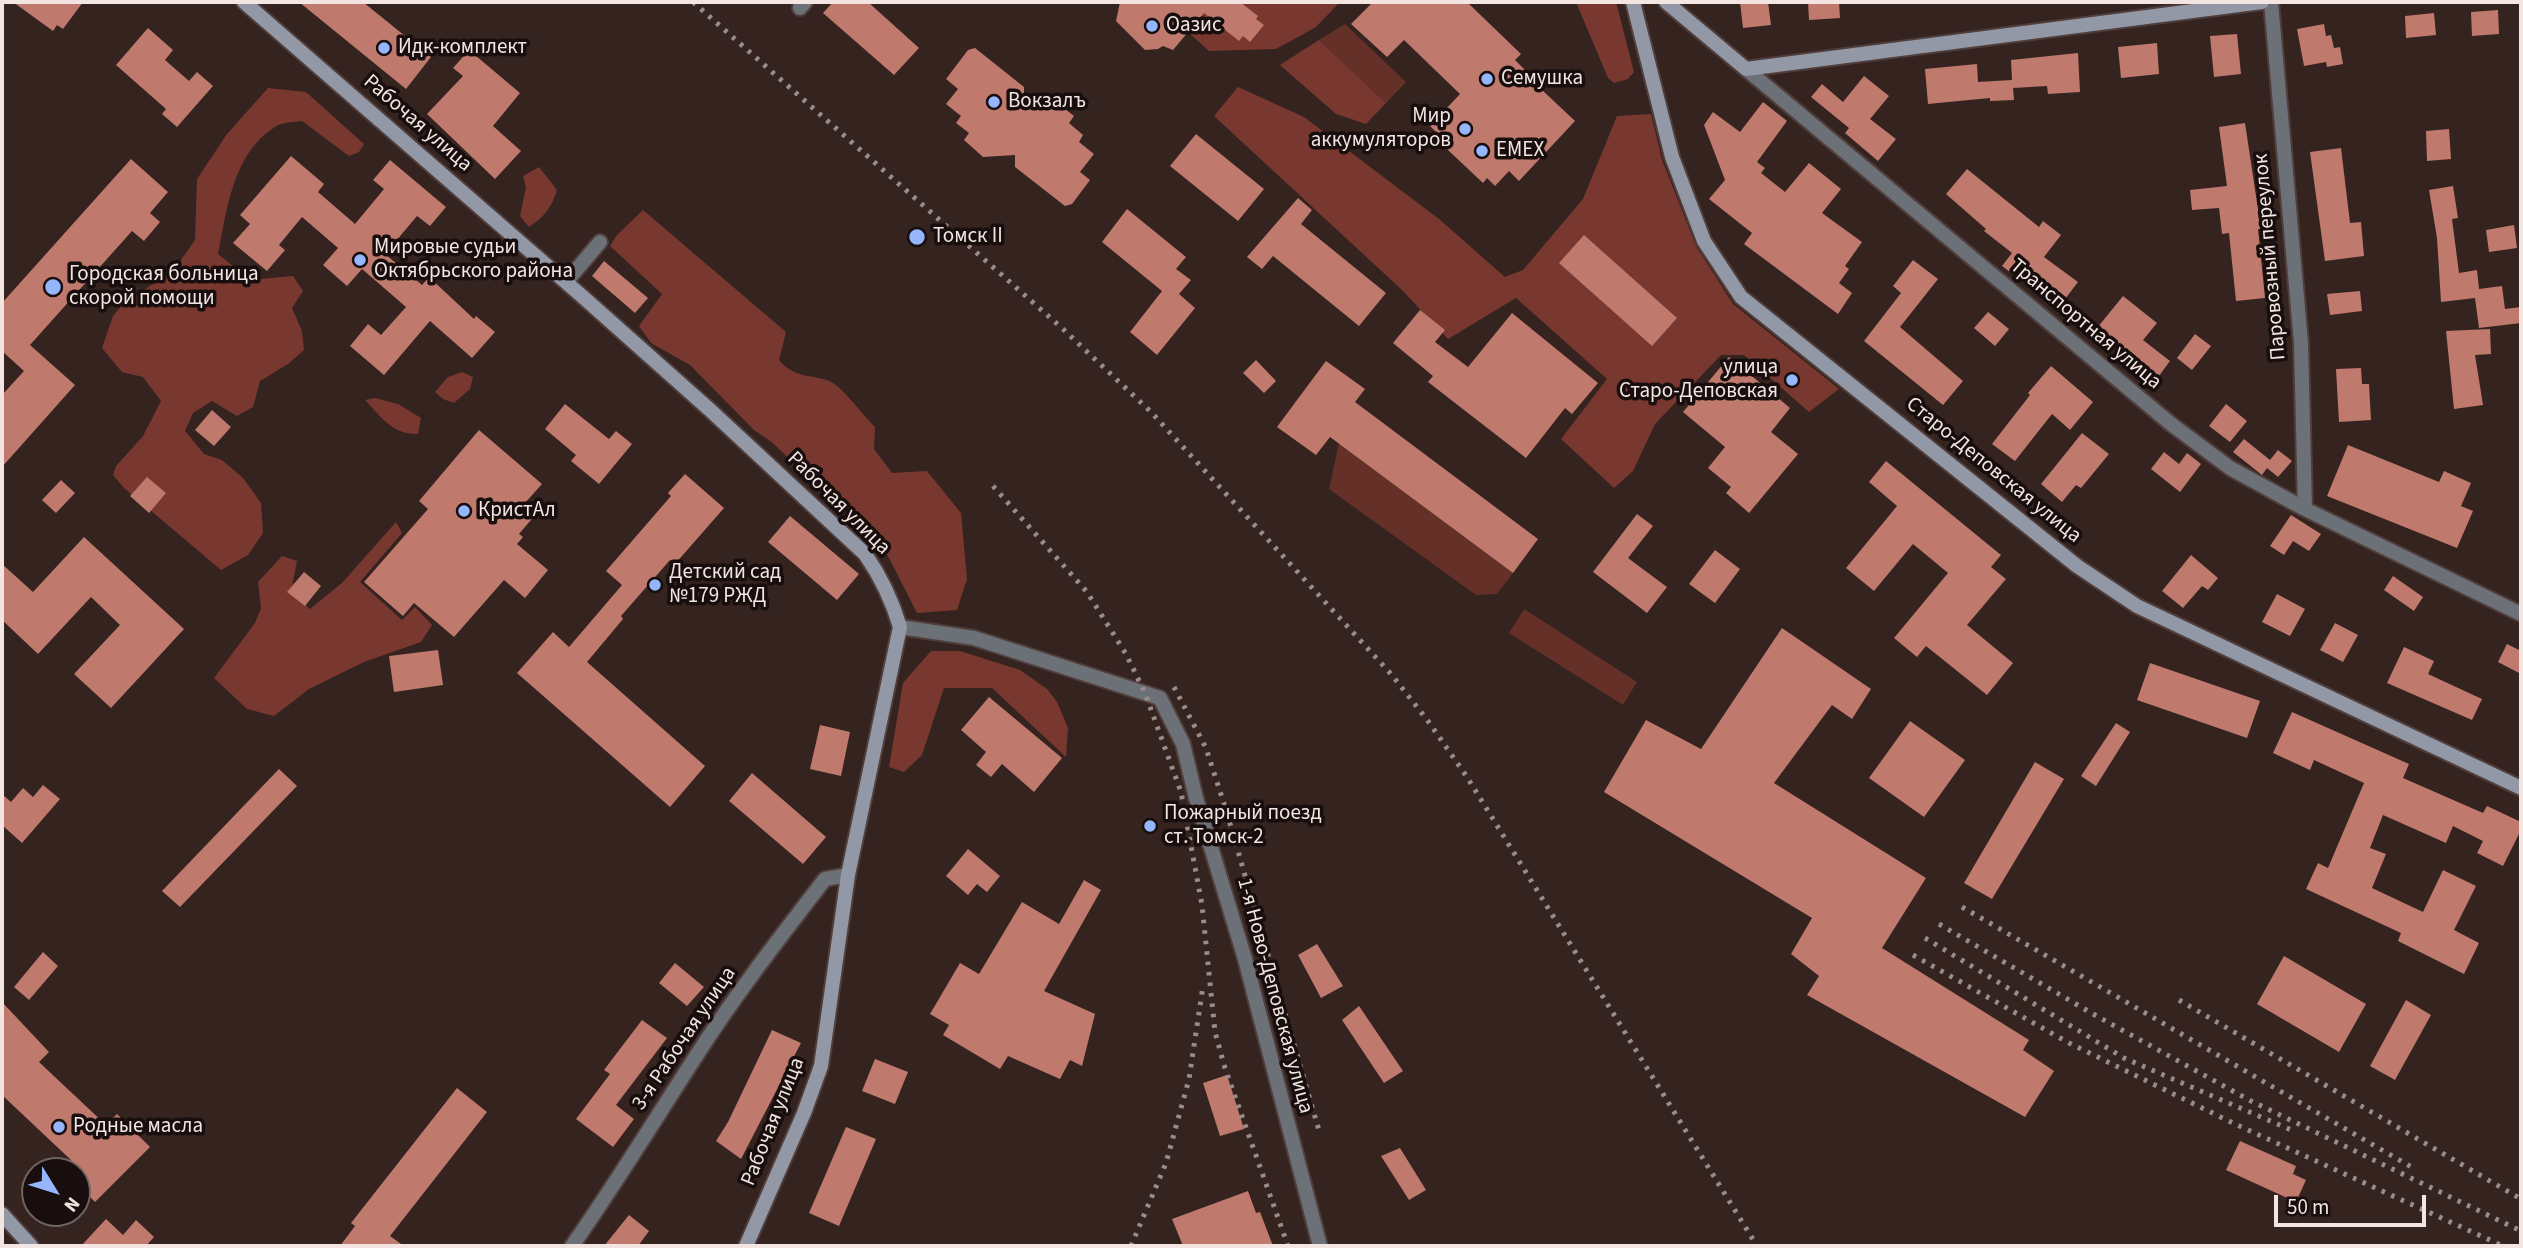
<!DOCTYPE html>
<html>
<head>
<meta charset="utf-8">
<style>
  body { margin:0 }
  #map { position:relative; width:2523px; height:1248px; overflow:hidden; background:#352320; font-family:"Source Sans 3",sans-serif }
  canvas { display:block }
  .frame { position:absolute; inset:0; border:4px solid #f2e5e2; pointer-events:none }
  .north { position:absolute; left:21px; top:1157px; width:70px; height:70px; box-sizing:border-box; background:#170e0d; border:2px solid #6f6462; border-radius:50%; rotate:128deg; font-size:19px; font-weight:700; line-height:28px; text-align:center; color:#f2e5e2 }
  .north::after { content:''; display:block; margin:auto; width:24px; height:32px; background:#95b6fd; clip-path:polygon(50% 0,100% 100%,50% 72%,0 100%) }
  .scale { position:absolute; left:2274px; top:1195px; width:152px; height:32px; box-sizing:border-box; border:4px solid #f2e5e2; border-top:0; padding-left:9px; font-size:21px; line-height:24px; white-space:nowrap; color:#f2e5e2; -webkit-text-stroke:5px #170e0d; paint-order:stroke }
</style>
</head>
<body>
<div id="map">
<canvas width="2523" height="1248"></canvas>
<div class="frame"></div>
<div class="north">N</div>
<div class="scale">50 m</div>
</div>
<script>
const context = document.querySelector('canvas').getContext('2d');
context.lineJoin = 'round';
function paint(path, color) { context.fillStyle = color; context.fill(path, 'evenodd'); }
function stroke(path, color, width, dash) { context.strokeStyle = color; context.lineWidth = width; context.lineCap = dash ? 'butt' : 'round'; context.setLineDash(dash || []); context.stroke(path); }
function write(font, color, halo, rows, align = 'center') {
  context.font = font + ' "Source Sans 3",sans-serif'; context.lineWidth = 7; context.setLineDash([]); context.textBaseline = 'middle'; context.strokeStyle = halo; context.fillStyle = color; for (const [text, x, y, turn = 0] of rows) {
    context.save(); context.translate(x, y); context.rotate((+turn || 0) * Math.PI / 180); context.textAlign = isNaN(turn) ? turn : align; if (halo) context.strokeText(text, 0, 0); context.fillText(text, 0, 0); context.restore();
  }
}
paint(new Path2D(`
  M 1345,24 L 1406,82 L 1386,103 L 1319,40 Z
  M 1339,443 L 1513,573 L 1497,594 L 1476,595 L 1329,489 Z
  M 1524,609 L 1637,682 L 1623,705 L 1509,633 Z`), '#653028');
paint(new Path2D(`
  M 1155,2 L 1340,2 L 1316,27 L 1276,49 L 1209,51 Z
  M 1576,2 L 1616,2 L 1634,72 L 1628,79 L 1614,83 L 1608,78 Z
  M 1319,40 L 1386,103 L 1366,124 L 1336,114 L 1280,65 Z
  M 1238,87 L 1304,117 L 1439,219 L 1505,277 L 1523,270 L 1583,199 L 1617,116 L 1651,114 L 1662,160 L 1696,246 L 1733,304 L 1839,389 L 1809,412 L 1744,355 L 1721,355 L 1655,424 L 1633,471 L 1614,488 L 1561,439 L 1607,379 L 1516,298 L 1448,339 L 1402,290 L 1214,116 Z
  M 268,88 L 306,92 L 364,144 L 359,152 L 349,156 L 302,121 C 294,122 282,122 275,127 C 233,153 227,209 218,254 L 250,280 L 293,276 L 303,291 L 292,308 L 302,331 L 304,350 L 288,364 L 260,381 L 253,407 L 237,416 L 212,401 L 193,413 L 185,431 L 204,454 L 222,460 L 243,478 L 261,503 L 263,533 L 248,555 L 221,570 L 124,488 L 113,475 L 116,466 L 143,436 L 161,401 L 143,377 L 122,372 L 102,348 L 113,316 L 124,303 L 174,270 L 195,240 L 197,179 L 227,134 Z
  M 539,167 L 557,190 C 552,207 544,217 529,227 L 520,216 L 526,187 L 523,176 Z
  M 643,210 L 786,332 L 779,360 C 796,381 816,373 833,383 C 844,390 864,416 875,427 L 874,449 L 892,473 L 927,471 L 961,513 L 967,579 L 957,610 L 917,613 L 889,558 L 865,518 L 808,477 L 773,443 L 754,430 L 690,365 L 651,343 L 639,326 L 662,294 L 610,246 L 617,235 Z
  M 462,372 L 473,377 L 470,389 L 454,403 L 443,399 L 435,392 L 448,377 Z
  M 375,398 L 398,404 L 421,418 L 418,434 C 393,435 381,417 365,400 Z
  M 396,522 L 402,533 L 360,582 L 402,620 L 415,607 L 432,625 L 421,642 L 364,662 L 309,689 L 274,716 L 247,709 L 214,678 L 255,623 L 261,608 L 258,582 L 282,556 L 297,561 L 291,592 L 310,609 L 342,583 Z
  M 931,651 L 960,651 L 1020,670 L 1047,689 L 1057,702 L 1068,728 L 1066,757 L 992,688 L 944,688 L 922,755 L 904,772 L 889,767 L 903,683 Z`), '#78382f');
paint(new Path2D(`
  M 13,2 L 83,2 L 63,29 L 57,25 L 53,31 Z
  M 299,2 L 363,2 L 431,57 L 406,89 Z
  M 833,2 L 868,2 L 919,48 L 894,75 L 823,13 Z
  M 1120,2 L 1240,2 L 1258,16 L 1256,19 L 1264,25 L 1250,42 L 1243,36 L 1239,41 L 1204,13 L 1173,50 L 1163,46 L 1158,49 L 1145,50 L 1116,21 Z
  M 1373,2 L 1467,2 L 1521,54 L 1515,60 L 1526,71 L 1524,73 L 1575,121 L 1519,181 L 1509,171 L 1495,186 L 1487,178 L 1483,183 L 1432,135 L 1436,132 L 1430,126 L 1460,94 L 1404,40 L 1387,57 L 1351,24 Z
  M 1740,2 L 1768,2 L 1771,25 L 1743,28 Z
  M 1808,2 L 1839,2 L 1840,18 L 1809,20 Z
  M 2498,10 L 2499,34 L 2472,36 L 2471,12 Z
  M 2434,13 L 2436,35 L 2406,38 L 2405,16 Z
  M 2324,24 L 2326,36 L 2331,35 L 2334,48 L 2340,47 L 2343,64 L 2327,67 L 2326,62 L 2304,66 L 2297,29 Z
  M 148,28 L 173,50 L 165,60 L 189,81 L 197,72 L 213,86 L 177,127 L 162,114 L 166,109 L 116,65 Z
  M 2237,34 L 2241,74 L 2214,77 L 2210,36 Z
  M 2157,43 L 2159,74 L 2121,78 L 2118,47 Z
  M 975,48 L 1024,87 L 1024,107 L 1055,101 L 1074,116 L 1069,123 L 1083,135 L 1079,142 L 1094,154 L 1080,172 L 1090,180 L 1072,204 L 1065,206 L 1015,167 L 1015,155 L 983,157 L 964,140 L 969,133 L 956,123 L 961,116 L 946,104 L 958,89 L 946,79 L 968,50 Z
  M 469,50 L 520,93 L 493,126 L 521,151 L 495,179 L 427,114 L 463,76 L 453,68 Z
  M 2078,53 L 2080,92 L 2048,94 L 2047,86 L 2013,88 L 2014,100 L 1990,101 L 1990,98 L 1928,104 L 1925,69 L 1977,64 L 1978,82 L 2012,80 L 2011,60 Z
  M 1864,76 L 1889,96 L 1870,119 L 1896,139 L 1878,161 L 1845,133 L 1849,128 L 1811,97 L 1822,84 L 1843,102 Z
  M 1763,102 L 1787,121 L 1757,162 L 1765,168 L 1761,173 L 1785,192 L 1809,163 L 1841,189 L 1822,213 L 1862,242 L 1845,266 L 1849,269 L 1839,283 L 1852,293 L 1838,314 L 1744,244 L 1752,233 L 1709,199 L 1725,180 L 1704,125 L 1713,112 L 1740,132 Z
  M 2245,123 L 2261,229 L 2258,229 L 2265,298 L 2236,301 L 2229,233 L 2222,234 L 2219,208 L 2192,210 L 2190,190 L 2227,186 L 2219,127 Z
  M 2449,129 L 2451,159 L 2427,161 L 2426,131 Z
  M 1196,134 L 1264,189 L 1238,221 L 1170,166 Z
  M 2341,148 L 2350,223 L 2361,222 L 2364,256 L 2325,261 L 2310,152 Z
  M 291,156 L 324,184 L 318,192 L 355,224 L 384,189 L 373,180 L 390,160 L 446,207 L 430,226 L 417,216 L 385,254 L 422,285 L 429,277 L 474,319 L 476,316 L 495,332 L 472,358 L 430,321 L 384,375 L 350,346 L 368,324 L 381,335 L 406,307 L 362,269 L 347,286 L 323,265 L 338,248 L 302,217 L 279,245 L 285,250 L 267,271 L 233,243 L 250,224 L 240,215 Z
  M 131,159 L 168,192 L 150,213 L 160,222 L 144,241 L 132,231 L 30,345 L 75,385 L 2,467 L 2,395 L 24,371 L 2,351 L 2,303 Z
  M 1967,169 L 2039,227 L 2043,221 L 2061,235 L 2044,257 L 2078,282 L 2062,303 L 2039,285 L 2035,291 L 2002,266 L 2012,253 L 1984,231 L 1986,229 L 1946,194 Z
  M 2453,186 L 2458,218 L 2452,219 L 2459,273 L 2477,270 L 2479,289 L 2502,286 L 2505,309 L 2521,307 L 2521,323 L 2479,328 L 2475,298 L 2441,302 L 2437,238 L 2429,190 Z
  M 1298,198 L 1312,210 L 1301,224 L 1386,293 L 1359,326 L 1273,256 L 1262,269 L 1247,257 Z
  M 1127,209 L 1186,257 L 1176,269 L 1191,280 L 1179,294 L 1195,308 L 1157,355 L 1130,332 L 1162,291 L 1102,242 Z
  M 2514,225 L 2517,248 L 2489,252 L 2486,230 Z
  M 1584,235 L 1677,318 L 1652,346 L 1559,263 Z
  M 1913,260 L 1938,279 L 1900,327 L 1963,381 L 1943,405 L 1864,341 L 1901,293 L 1893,286 Z
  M 604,261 L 648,298 L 635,313 L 592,276 Z
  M 2360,291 L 2362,311 L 2330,315 L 2327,294 Z
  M 2123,296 L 2157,323 L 2143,340 L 2170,361 L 2156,380 L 2136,365 L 2138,362 L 2097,328 Z
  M 1420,310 L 1445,330 L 1435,342 L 1468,367 L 1512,313 L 1598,383 L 1572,414 L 1565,408 L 1526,458 L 1428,382 L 1433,376 L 1393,343 Z
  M 1988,312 L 2009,329 L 1995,346 L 1974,328 Z
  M 2490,329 L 2491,354 L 2475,355 L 2483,405 L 2454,409 L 2446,331 Z
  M 2195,334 L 2211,346 L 2192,370 L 2177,358 Z
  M 1729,357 L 1790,408 L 1771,432 L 1798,454 L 1749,513 L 1726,493 L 1731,487 L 1708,468 L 1725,447 L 1683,412 Z
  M 1256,360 L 1276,381 L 1264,393 L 1243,373 Z
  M 1326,361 L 1365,389 L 1355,402 L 1538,539 L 1513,573 L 1330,437 L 1316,455 L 1277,427 Z
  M 2051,366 L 2093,402 L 2070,430 L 2052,414 L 2015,461 L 1992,444 L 2030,395 L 2028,393 Z
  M 2361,368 L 2362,384 L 2369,384 L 2371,420 L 2339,422 L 2336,369 Z
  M 565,404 L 609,439 L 616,431 L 632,444 L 599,484 L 571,461 L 576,455 L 545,429 Z
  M 2226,404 L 2247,421 L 2230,442 L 2209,426 Z
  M 212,410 L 231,427 L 214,446 L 195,430 Z
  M 479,430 L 542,484 L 525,503 L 537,513 L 519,534 L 523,537 L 517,544 L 548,570 L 525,598 L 504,580 L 454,637 L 414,603 L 403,616 L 364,582 L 428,509 L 419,501 Z
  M 2082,433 L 2109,454 L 2081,488 L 2076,485 L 2062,502 L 2041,484 Z
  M 2244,439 L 2270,460 L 2278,450 L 2292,461 L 2278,477 L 2267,468 L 2262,475 L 2233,452 Z
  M 2348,445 L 2439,482 L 2444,471 L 2471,483 L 2461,506 L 2473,511 L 2457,548 L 2327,496 Z
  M 2164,452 L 2179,464 L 2187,453 L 2201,464 L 2180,492 L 2151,469 Z
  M 1886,461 L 2001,555 L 1991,567 L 2006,579 L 1967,625 L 2013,663 L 1987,695 L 1926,646 L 1917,657 L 1894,638 L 1948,573 L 1913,544 L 1874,591 L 1846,568 L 1897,506 L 1869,482 Z
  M 685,474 L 724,508 L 675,564 L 670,560 L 621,616 L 623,619 L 587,662 L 705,766 L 670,807 L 517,673 L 553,632 L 569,647 L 622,585 L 606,571 L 671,496 L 668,493 Z
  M 147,477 L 166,493 L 149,513 L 130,496 Z
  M 61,480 L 75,493 L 56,513 L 42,500 Z
  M 1637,514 L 1653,526 L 1628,558 L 1667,587 L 1647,613 L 1593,572 Z
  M 2291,515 L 2321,534 L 2309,551 L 2293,541 L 2284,555 L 2270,546 Z
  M 790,516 L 859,574 L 837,600 L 768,542 Z
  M 84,537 L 184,629 L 111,708 L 74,674 L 120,625 L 91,597 L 38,654 L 2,620 L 2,564 L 33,592 Z
  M 1715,550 L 1740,569 L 1715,603 L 1689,584 Z
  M 2191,555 L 2218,578 L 2208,590 L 2202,586 L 2183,608 L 2162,591 Z
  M 304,572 L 321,586 L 305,606 L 287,592 Z
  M 2393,576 L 2423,597 L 2414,611 L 2384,590 Z
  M 2277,594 L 2305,609 L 2290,636 L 2262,622 Z
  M 2335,623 L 2358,635 L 2343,662 L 2320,650 Z
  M 1782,628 L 1871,689 L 1852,719 L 1832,705 L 1774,783 L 1926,878 L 1882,948 L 2029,1040 L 2023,1050 L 2054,1071 L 2025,1117 L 1807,995 L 1819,976 L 1791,954 L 1812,918 L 1604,792 L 1646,720 L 1701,749 Z
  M 2507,644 L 2521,651 L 2521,674 L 2498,662 Z
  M 2404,647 L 2434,661 L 2428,674 L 2482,699 L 2472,720 L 2387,683 Z
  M 438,650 L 443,685 L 394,692 L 389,656 Z
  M 2150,663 L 2260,701 L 2247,738 L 2137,700 Z
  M 989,697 L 1062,758 L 1034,792 L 1002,764 L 991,777 L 976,765 L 986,752 L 961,730 Z
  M 2292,712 L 2409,764 L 2403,778 L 2483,813 L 2487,806 L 2521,822 L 2521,830 L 2503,866 L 2477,853 L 2483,841 L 2453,826 L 2446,843 L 2383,815 L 2370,848 L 2386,854 L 2372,888 L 2423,912 L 2443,870 L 2476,886 L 2454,930 L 2479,943 L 2464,974 L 2398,941 L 2401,933 L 2306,889 L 2318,863 L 2328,868 L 2364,783 L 2314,760 L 2310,770 L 2273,753 Z
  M 1910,721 L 1965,760 L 1924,817 L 1869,778 Z
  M 2116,723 L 2130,732 L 2096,786 L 2081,776 Z
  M 820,725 L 850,732 L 841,776 L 810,769 Z
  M 2035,762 L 2064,779 L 1992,899 L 1964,883 Z
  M 279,769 L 297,786 L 180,907 L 162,891 Z
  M 752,773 L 826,837 L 803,864 L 729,801 Z
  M 43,785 L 60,799 L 22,843 L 2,825 L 2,794 L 11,802 L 23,788 L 33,797 Z
  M 968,849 L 1000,876 L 987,892 L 977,884 L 968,895 L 946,876 Z
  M 1084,880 L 1101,890 L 1044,991 L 1095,1014 L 1082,1066 L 1070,1060 L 1060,1079 L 1008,1056 L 1000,1069 L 943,1035 L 949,1025 L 930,1014 L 960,963 L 979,974 L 1022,902 L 1059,924 Z
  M 1317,944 L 1343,986 L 1321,998 L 1298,955 Z
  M 43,952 L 58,966 L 29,1000 L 14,987 Z
  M 2284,956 L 2366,1004 L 2339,1052 L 2257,1004 Z
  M 675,963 L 704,987 L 687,1006 L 659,983 Z
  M 2406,1000 L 2431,1015 L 2395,1080 L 2370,1066 Z
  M 2,1002 L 49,1052 L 39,1062 L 106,1125 L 117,1114 L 150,1147 L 95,1202 L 77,1184 L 77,1171 L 60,1171 L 71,1160 L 2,1095 Z
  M 1359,1006 L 1403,1071 L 1384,1083 L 1342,1020 Z
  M 642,1020 L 667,1038 L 616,1105 L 634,1119 L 613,1147 L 576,1119 L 610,1074 L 604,1070 Z
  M 772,1030 L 801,1043 L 741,1159 L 716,1141 L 728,1122 Z
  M 875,1059 L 908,1072 L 895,1104 L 862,1091 Z
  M 1227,1075 L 1244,1129 L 1220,1136 L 1203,1083 Z
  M 457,1088 L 487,1112 L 390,1236 L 404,1246 L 340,1246 L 355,1226 L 351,1223 Z
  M 846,1127 L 876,1139 L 839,1226 L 809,1213 Z
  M 2240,1141 L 2296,1166 L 2293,1174 L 2306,1180 L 2296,1202 L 2226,1170 Z
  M 1400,1148 L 1426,1190 L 1409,1200 L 1381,1156 Z
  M 1248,1191 L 1256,1213 L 1260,1212 L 1273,1246 L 1183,1246 L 1172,1219 Z
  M 629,1215 L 649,1231 L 638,1246 L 604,1246 Z
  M 106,1219 L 123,1235 L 136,1220 L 154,1237 L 146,1246 L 81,1246 Z`), '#bf796d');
const street = new Path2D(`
  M 2271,2 L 2301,343 L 2305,509
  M 800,8 L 805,2
  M 1746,69 L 2171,424 L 2230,468 L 2305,509 L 2521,614
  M 566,282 L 600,242
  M 900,627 L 974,638 L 1160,698 L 1183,744 L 1196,798 L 1245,959 L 1320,1246
  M 572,1246 C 617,1182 657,1116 700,1050 C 738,991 782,935 825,879 L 848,875`);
const secondary = new Path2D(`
  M 244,2 L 583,297 L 710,410 L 865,554 C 881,577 892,600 900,627 L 848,875 L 821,1066 L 804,1113 L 746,1246
  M 1633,2 L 1672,157 L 1704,241 L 1741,297 L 2077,566 L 2137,606 L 2521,788
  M 1666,2 L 1746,69 L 2262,2
  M 2,1214 L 31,1246`);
stroke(street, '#4f3e3b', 18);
stroke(secondary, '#4f3e3b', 18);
stroke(street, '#6c7077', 14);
stroke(secondary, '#9298a5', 14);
stroke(new Path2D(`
  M 693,2 L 1063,329 L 1151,412 L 1391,674 L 1428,721 L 1467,777 L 1757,1246
  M 993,486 L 1087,592 L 1126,654 L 1145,693 L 1181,792 L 1202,905 L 1215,1032 L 1225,1068 L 1288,1246
  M 1174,687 L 1206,748 L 1226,810 L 1320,1134
  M 1962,907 L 2413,1168
  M 1939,924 L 2093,1014 L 2251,1101 L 2521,1231
  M 1925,938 L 2124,1058 L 2296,1132
  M 1913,955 L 2069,1043 L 2237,1125 L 2503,1246
  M 2179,1000 L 2521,1199
  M 1131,1246 L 1166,1163 L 1189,1079 L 1203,986`), '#9c8c89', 5, [3.5, 7]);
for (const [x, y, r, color] of [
  [1152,26,7,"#95b6fd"],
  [384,48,7,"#95b6fd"],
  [1487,79,7,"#95b6fd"],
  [994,102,7,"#95b6fd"],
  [1465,129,7,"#95b6fd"],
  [1482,151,7,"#95b6fd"],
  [917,237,9,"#95b6fd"],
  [360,260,7,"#95b6fd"],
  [53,287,9,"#95b6fd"],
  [1792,380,7,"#95b6fd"],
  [464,511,7,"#95b6fd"],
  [655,585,7,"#95b6fd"],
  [1150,826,7,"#95b6fd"],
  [59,1127,7,"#95b6fd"]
]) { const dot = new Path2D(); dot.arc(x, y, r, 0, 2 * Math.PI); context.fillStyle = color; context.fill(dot); stroke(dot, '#170e0d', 2.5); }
write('21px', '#f2e5e2', '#170e0d', [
  ["Оазис",1166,26],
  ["Идк-комплект",398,48],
  ["Семушка",1501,79],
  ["Вокзалъ",1008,102],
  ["Мир",1451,117,"right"],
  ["аккумуляторов",1451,141,"right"],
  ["EMEX",1496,151],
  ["Томск II",933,237],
  ["Мировые судьи",374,248],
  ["Октябрьского района",374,272],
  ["Городская больница",69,275],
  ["скорой помощи",69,299],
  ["улица",1778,368,"right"],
  ["Старо-Деповская",1778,392,"right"],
  ["КристАл",478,511],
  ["Детский сад",669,573],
  ["№179 РЖД",669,597],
  ["Пожарный поезд",1164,814],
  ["ст. Томск-2",1164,838],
  ["Родные масла",73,1127]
], 'left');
write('21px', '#f2e5e2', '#170e0d', [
  ["Рабочая улица",417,124,41],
  ["Паровозный переулок",2271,257,-95],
  ["Транспортная улица",2085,325,40],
  ["Старо-Деповская улица",1993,471,39],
  ["Рабочая улица",838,504,45],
  ["1-я Ново-Деповская улица",1274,996,75],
  ["3-я Рабочая улица",685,1039,-56],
  ["Рабочая улица",774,1122,-68]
]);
</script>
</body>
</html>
